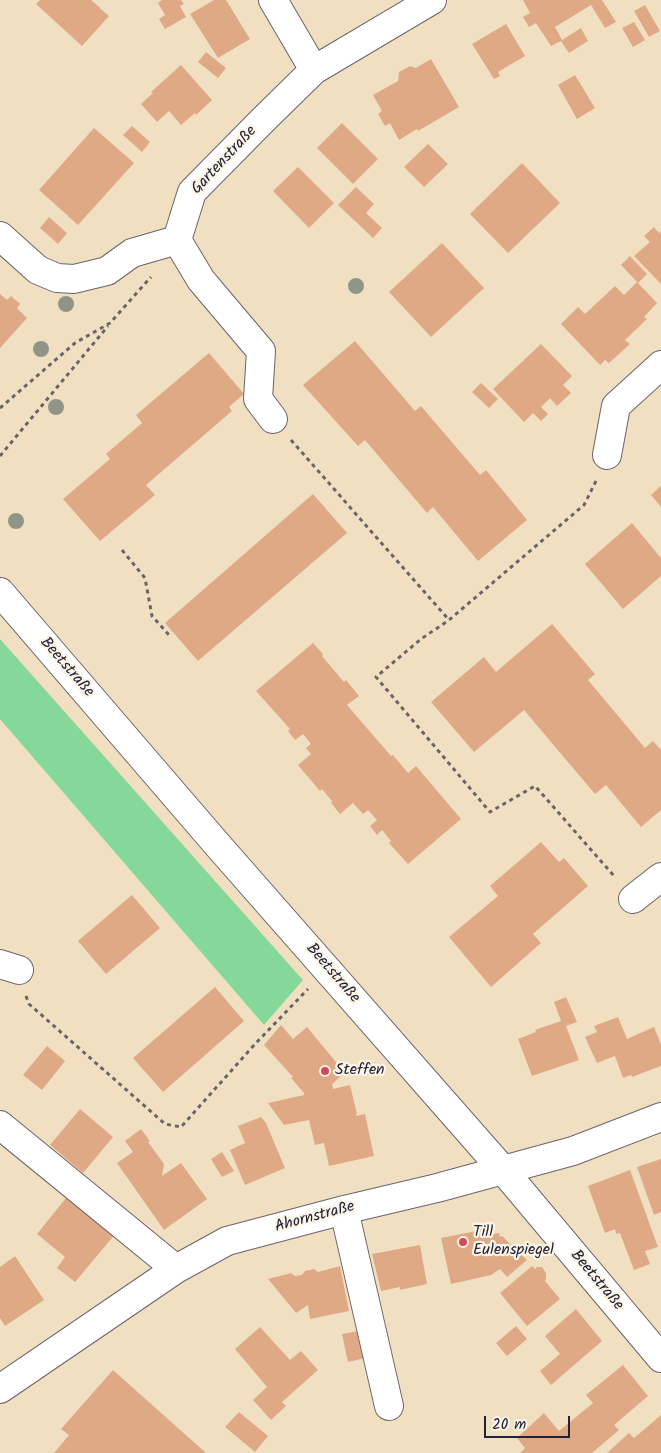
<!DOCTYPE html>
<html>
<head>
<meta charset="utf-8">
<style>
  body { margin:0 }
  #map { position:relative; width:661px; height:1453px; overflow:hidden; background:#f0e0c1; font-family:Kalam,sans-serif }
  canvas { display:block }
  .scale { position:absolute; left:484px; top:1416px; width:86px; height:22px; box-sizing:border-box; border:2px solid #22223b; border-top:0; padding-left:6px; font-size:15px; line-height:18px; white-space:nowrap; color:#22223b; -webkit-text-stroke:4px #fcf5e5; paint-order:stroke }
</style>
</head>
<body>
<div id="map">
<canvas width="661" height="1453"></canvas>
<div class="scale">20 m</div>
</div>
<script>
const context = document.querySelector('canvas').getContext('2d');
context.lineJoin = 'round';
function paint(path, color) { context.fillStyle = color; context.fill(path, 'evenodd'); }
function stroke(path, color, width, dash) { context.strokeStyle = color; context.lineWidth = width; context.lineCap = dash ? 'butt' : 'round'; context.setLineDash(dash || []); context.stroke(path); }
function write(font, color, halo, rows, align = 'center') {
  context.font = font + ' Kalam,sans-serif'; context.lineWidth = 4.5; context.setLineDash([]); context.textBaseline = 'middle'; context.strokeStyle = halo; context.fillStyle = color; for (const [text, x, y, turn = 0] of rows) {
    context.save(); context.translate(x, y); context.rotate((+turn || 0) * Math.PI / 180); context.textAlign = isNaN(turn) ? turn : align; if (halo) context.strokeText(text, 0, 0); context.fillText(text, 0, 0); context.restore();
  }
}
paint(new Path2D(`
  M 0,639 L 303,980 L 264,1025 L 0,719 Z`), '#85d89a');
paint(new Path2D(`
  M 40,0 L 91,0 L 109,16 L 82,46 L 36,4 Z
  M 162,0 L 181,0 L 184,4 L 180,6 L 186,17 L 165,29 L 159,19 L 165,15 L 158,3 Z
  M 214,0 L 226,0 L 250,39 L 218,58 L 190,14 Z
  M 523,0 L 602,0 L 616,22 L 605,28 L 591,5 L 555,27 L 562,40 L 581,28 L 588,41 L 569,53 L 561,41 L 551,46 L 536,23 L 529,27 L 523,17 L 530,13 Z
  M 645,5 L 660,31 L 649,37 L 634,11 Z
  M 634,22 L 645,40 L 633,47 L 622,28 Z
  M 506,24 L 525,56 L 498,72 L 500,76 L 494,79 L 472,44 Z
  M 206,52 L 226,68 L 218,78 L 198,62 Z
  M 431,59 L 459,107 L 418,131 L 417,129 L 399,140 L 390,123 L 385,126 L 378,114 L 382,111 L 373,95 L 398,81 L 399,72 L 410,66 L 416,68 Z
  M 181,65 L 212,100 L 196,115 L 195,113 L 181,125 L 169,111 L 157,122 L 141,104 L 153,93 L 151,92 Z
  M 575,75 L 595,108 L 577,119 L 558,85 Z
  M 342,123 L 378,159 L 353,184 L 317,148 Z
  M 132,126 L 150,142 L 142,152 L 123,135 Z
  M 94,128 L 134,163 L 78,225 L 39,190 Z
  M 428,144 L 448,164 L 424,187 L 404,167 Z
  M 522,163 L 560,203 L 508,253 L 470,214 Z
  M 298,167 L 334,203 L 309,228 L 273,191 Z
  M 356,187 L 374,204 L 366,213 L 382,228 L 373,238 L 338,205 Z
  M 49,217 L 67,233 L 58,244 L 40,228 Z
  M 654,227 L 659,233 L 661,231 L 661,284 L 634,256 L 650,242 L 644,236 Z
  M 442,243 L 484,288 L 431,337 L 389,292 Z
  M 630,256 L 647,274 L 638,283 L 621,265 Z
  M 637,282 L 657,303 L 644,317 L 647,319 L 625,340 L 630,344 L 609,363 L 605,360 L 600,365 L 561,324 L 578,307 L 585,314 L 615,286 L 624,295 Z
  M 0,294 L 7,300 L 11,296 L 20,304 L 17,308 L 27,318 L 0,348 Z
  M 355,341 L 415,411 L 421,406 L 480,475 L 486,470 L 527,520 L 478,561 L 433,507 L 427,513 L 365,440 L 358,446 L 303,385 Z
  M 541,344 L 572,376 L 563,385 L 571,393 L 557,406 L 550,398 L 541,407 L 548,414 L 541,421 L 533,413 L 524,422 L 493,389 Z
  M 209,353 L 244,394 L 229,407 L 232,411 L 146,485 L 155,495 L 100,541 L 63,499 L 110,459 L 106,454 L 142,423 L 136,415 Z
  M 481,383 L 498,399 L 489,408 L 472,392 Z
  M 661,486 L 661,507 L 651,495 Z
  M 313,494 L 347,533 L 198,661 L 165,623 Z
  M 632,523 L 661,558 L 661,576 L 623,609 L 585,564 Z
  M 552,624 L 595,674 L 588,680 L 645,748 L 653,741 L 661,750 L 661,810 L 641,827 L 606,785 L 595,794 L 524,710 L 474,752 L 431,702 L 484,657 L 496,672 Z
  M 313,643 L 323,654 L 322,656 L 344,682 L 346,680 L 359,696 L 347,705 L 391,756 L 393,755 L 408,773 L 416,766 L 461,819 L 408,864 L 389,843 L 391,841 L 382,830 L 377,835 L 370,826 L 377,820 L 368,810 L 363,814 L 353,803 L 340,814 L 331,803 L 332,801 L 322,789 L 320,791 L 298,765 L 311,754 L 306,748 L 311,744 L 303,734 L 295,740 L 288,731 L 290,729 L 256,691 Z
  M 541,842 L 559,862 L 564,858 L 588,886 L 533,934 L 541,943 L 491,987 L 449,937 L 498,896 L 490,886 Z
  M 132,895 L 160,928 L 106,974 L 78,941 Z
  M 215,987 L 244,1021 L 163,1092 L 133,1058 Z
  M 566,997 L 577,1022 L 566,1026 L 579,1060 L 532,1076 L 518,1039 L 536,1032 L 535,1030 L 561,1021 L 554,1002 Z
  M 618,1017 L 627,1039 L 654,1027 L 661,1044 L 661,1066 L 632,1077 L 631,1075 L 623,1078 L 615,1056 L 597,1063 L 585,1037 L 597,1032 L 594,1026 Z
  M 281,1025 L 293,1039 L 307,1027 L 345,1073 L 332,1084 L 333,1089 L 350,1085 L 357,1114 L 356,1114 L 356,1116 L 365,1114 L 374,1156 L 329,1166 L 324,1143 L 315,1145 L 309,1120 L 284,1125 L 268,1103 L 304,1095 L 304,1093 L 291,1078 L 293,1077 L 264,1045 Z
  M 47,1046 L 65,1061 L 42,1090 L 23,1075 Z
  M 80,1109 L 113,1137 L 83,1173 L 50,1145 Z
  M 261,1117 L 266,1123 L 285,1168 L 245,1185 L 230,1150 L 245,1143 L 238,1126 Z
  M 141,1129 L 150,1141 L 148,1142 L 164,1164 L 162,1176 L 181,1163 L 207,1199 L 164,1230 L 117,1163 L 133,1152 L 125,1141 Z
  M 222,1152 L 234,1171 L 222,1177 L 211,1159 Z
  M 661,1159 L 661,1212 L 654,1215 L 637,1167 Z
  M 630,1170 L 658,1247 L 645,1251 L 650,1264 L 634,1270 L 620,1233 L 616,1234 L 615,1229 L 605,1233 L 588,1186 Z
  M 70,1193 L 117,1232 L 75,1282 L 57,1268 L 65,1257 L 37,1234 Z
  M 481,1230 L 483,1236 L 499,1233 L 500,1237 L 502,1236 L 527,1260 L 507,1277 L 500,1269 L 491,1275 L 451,1284 L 441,1238 Z
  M 420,1245 L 427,1284 L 400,1290 L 400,1287 L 381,1291 L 372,1254 Z
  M 15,1256 L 44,1300 L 5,1326 L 0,1318 L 0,1267 Z
  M 340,1266 L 349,1311 L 310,1319 L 308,1305 L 296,1313 L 268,1279 L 291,1273 L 295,1276 L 302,1275 L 305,1271 L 314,1269 L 318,1272 Z
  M 532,1266 L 535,1269 L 537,1267 L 542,1267 L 546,1273 L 546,1279 L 545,1281 L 560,1299 L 527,1326 L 500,1293 Z
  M 576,1309 L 602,1341 L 551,1385 L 540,1371 L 560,1354 L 545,1336 Z
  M 516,1326 L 527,1339 L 507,1356 L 496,1343 Z
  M 260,1327 L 290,1360 L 301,1351 L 318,1370 L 282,1402 L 286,1406 L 271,1420 L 253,1400 L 267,1387 L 235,1349 Z
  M 364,1330 L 370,1357 L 348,1362 L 342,1334 Z
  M 623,1365 L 648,1396 L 614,1425 L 619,1430 L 592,1453 L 520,1453 L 525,1448 L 517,1438 L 544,1413 L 559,1431 L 593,1403 L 586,1395 Z
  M 113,1370 L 206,1453 L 54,1453 L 69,1435 L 61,1429 Z
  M 239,1412 L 268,1436 L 255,1452 L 225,1427 Z
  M 661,1415 L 661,1453 L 607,1453 L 629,1433 L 634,1438 Z`), '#e0a986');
const minor = new Path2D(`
  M 273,0 L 314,70
  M 0,236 L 38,270 L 57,278 L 74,279 L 107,271 L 132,253 L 177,240
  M 177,240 L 192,192 L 262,121 L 314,70 L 432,0
  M 177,240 L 201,280 L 261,351 L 258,399 L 273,419
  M 607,455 L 616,406 L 661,365
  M 633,899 L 661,877
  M 0,964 L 19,970
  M 0,1125 L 176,1269
  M 344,1210 L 389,1406
  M 0,1389 L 176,1269 L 227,1241 L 344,1210 L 437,1188 L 573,1151 L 661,1117`);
const major = new Path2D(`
  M 0,592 L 215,842 L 503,1170 L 661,1358`);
stroke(minor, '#6a646a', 30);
stroke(major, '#6a646a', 30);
stroke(new Path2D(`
  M 0,408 L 75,343 L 110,323 L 151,277
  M 291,440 L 449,620
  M 0,456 L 108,326
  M 596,481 L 584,505 L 449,620 L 421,639 L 376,677 L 490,812 L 535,786 L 615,877
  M 122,550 L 145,578 L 152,616 L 169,635
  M 26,996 L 29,1004 L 165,1124 L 181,1127 L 256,1043 L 308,989`), '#6a646a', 3, [4, 4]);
stroke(minor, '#fff', 28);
stroke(major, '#fff', 28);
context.fillStyle = '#8f9687';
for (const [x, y] of [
  [356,286],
  [66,304],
  [41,349],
  [56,407],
  [16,521]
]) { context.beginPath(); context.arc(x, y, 8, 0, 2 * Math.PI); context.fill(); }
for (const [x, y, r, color] of [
  [325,1071,5,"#d1495b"],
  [463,1242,5,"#d1495b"]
]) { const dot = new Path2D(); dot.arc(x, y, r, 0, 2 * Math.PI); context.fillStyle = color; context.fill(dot); stroke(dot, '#fcf5e5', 2); }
write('16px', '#22223b', '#fcf5e5', [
  ["Gartenstraße",225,161,-47],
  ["Beetstraße",66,668,49],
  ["Beetstraße",332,974,49],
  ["Ahornstraße",315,1218,-15],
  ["Beetstraße",596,1281,50]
]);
write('16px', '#22223b', '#fcf5e5', [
  ["Steffen",335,1071],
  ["Till",473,1233],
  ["Eulenspiegel",473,1251]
], 'left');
</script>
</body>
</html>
